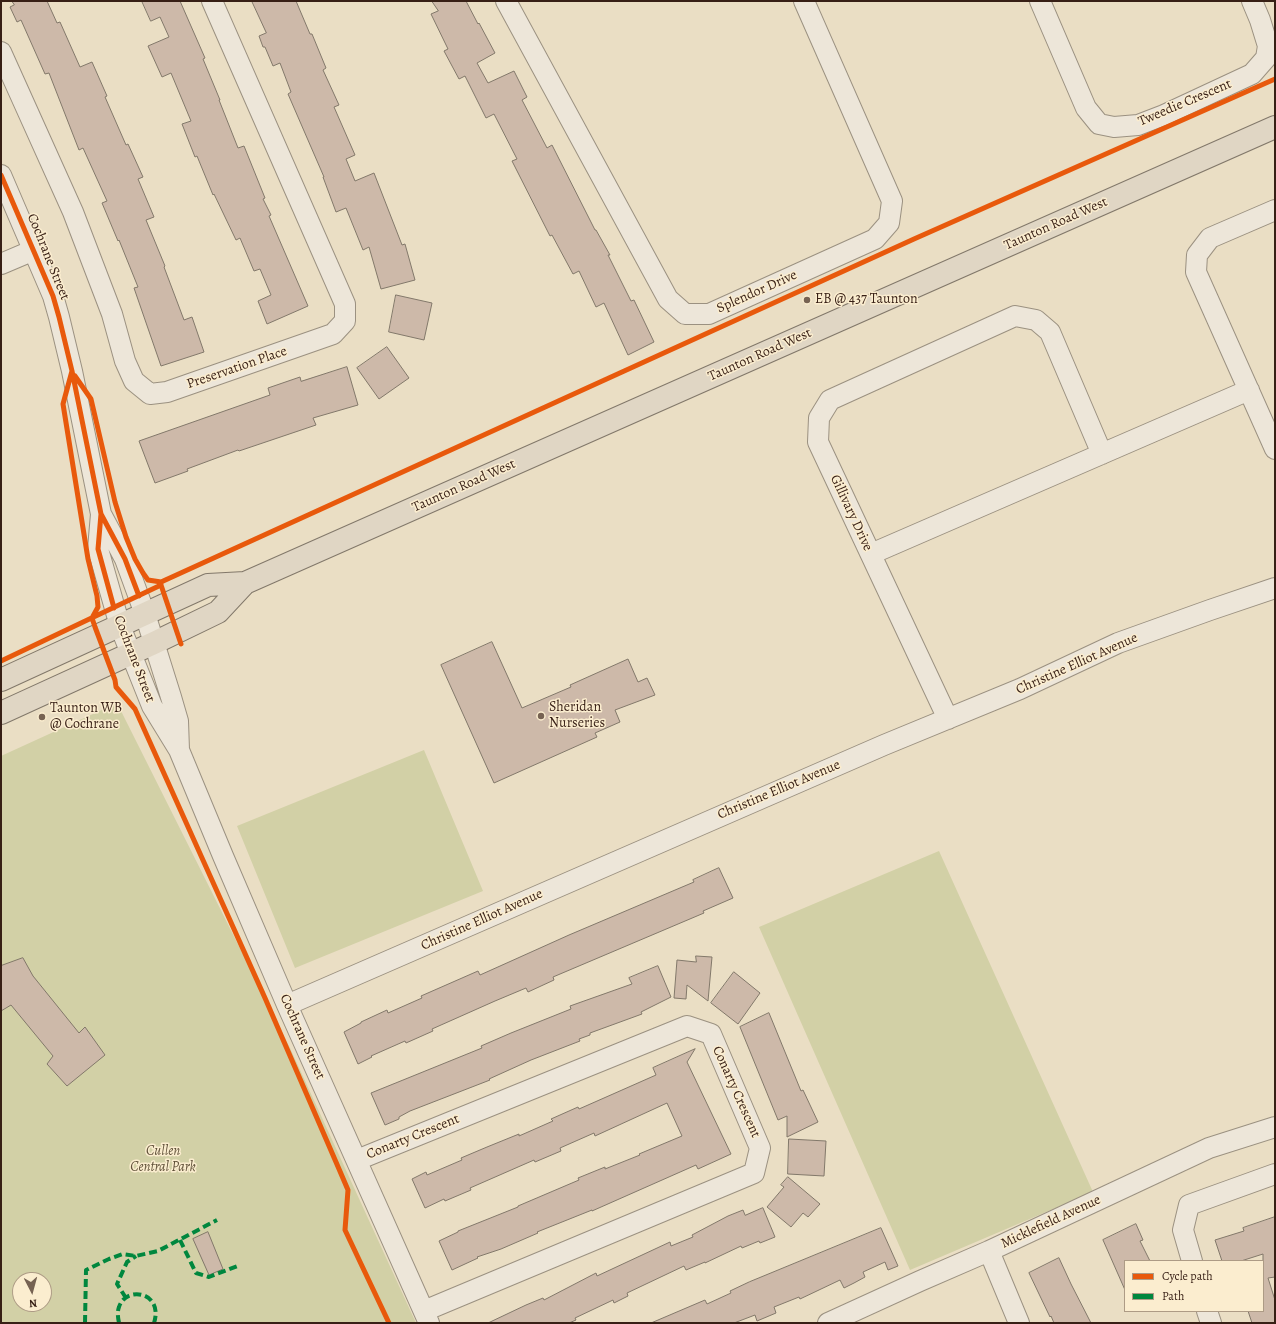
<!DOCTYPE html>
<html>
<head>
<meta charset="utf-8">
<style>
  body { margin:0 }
  #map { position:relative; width:1276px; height:1324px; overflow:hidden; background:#eadec4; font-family:Alegreya,serif }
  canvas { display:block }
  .frame { position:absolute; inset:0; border:2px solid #371f15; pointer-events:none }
  .legend { position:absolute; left:1124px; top:1260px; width:140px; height:52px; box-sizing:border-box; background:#fbedcf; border:1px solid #ad9b85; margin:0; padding:5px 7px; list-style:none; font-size:12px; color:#371f15 }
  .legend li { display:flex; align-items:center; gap:8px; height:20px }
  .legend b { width:20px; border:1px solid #ad9b85 }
  .north { position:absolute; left:12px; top:1272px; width:40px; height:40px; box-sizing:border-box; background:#fbedcf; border:1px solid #ad9b85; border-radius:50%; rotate:174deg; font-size:11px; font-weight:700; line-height:16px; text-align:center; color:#371f15 }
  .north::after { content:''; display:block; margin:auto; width:14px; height:18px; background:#766252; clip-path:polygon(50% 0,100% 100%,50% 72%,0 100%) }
</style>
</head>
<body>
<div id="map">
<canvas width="1276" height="1324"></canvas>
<div class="frame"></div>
<ul class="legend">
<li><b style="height:5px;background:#e8590c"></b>Cycle path</li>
<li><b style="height:5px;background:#00873e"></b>Path</li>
</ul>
<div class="north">N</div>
</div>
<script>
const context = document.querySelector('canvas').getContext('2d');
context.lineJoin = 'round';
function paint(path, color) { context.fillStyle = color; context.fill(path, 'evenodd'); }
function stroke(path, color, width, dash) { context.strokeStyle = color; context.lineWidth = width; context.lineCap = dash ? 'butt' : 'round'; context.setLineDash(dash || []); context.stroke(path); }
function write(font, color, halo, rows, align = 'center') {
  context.font = font + ' Alegreya,serif'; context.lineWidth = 3; context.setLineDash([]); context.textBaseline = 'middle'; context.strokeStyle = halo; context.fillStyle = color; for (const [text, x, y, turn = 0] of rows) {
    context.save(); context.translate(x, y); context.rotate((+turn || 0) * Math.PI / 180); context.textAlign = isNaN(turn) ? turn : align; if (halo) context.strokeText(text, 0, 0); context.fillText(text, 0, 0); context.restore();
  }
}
paint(new Path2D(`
  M 117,703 L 290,1048 L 416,1323 L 1,1323 L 1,756 ZM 20,1280 L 44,1280 L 44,1304 L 20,1304 Z
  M 424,750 L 483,891 L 295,968 L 237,826 Z
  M 939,851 L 1093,1192 L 910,1270 L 759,927 Z`), '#d2d0a6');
const building = new Path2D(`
  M 12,1 L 47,1 L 57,23 L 60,22 L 80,67 L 92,62 L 107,96 L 105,97 L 126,145 L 128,144 L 143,177 L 138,179 L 154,217 L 146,220 L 165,266 L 164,267 L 184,320 L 192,317 L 204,352 L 161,366 L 134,288 L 138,287 L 119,240 L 118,241 L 102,203 L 107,201 L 83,148 L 79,150 L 49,73 L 45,74 L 21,20 L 17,22 L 10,7 L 14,5 Z
  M 142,1 L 180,1 L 205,58 L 203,59 L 220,100 L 219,100 L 238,148 L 244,146 L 265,198 L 263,199 L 271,215 L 269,216 L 308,306 L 267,324 L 258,301 L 271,295 L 260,269 L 254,271 L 240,238 L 236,240 L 214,194 L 213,195 L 197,156 L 195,157 L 182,124 L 191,121 L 171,73 L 162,77 L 148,46 L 169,37 L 160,17 L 151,21 Z
  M 252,1 L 296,1 L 310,34 L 312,34 L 326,68 L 323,70 L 339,105 L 334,107 L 355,155 L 346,159 L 355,181 L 374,173 L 402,245 L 405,244 L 415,280 L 381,289 L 369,247 L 363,250 L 346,208 L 336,212 L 323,177 L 324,177 L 288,94 L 291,92 L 280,63 L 273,66 L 265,47 L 263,47 L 259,36 L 266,33 Z
  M 432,1 L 466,1 L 478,24 L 479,23 L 495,53 L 477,63 L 488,83 L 514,71 L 527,97 L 522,100 L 547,148 L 552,145 L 595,230 L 596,230 L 610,255 L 608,255 L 631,301 L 634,300 L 654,342 L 628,355 L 604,303 L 596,307 L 579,271 L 573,274 L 552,235 L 550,236 L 512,161 L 517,159 L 494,114 L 486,118 L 465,76 L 459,79 L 444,51 L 448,49 L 431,14 L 438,11 Z
  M 396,295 L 432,303 L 424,340 L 389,332 Z
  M 387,347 L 409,378 L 379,399 L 357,368 Z
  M 347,367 L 358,405 L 313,418 L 316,425 L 239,451 L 238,450 L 187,469 L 188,471 L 155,483 L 139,441 L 270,395 L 268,388 L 300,377 L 301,381 Z
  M 492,642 L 522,708 L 571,687 L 570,685 L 628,659 L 638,682 L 647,678 L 655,695 L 615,710 L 620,722 L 595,733 L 597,737 L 494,783 L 441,665 Z
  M 719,868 L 733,898 L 703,911 L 704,913 L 553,977 L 554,980 L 528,992 L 526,988 L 495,1001 L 432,1029 L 433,1031 L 406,1043 L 405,1041 L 371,1056 L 372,1057 L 358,1064 L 344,1032 L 361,1023 L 361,1022 L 387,1010 L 388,1013 L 422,998 L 421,996 L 478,971 L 480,975 L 509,962 L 569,935 L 694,882 L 693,880 Z
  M 696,956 L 712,957 L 708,1001 L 687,985 L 686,999 L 674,998 L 677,960 L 696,962 Z
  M 23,958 L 33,976 L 79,1033 L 85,1027 L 105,1055 L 67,1086 L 47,1064 L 53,1056 L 11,1005 L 1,1011 L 1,966 Z
  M 658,966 L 671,997 L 641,1012 L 642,1014 L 590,1033 L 590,1035 L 579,1039 L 580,1041 L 531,1060 L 489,1079 L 490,1080 L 410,1111 L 399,1117 L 399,1119 L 385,1125 L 371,1093 L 482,1048 L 481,1046 L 511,1033 L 571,1009 L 570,1006 L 632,984 L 629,978 Z
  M 734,972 L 760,993 L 738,1024 L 711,1003 Z
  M 769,1013 L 801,1091 L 803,1090 L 818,1122 L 787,1137 L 787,1116 L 778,1120 L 740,1027 Z
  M 695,1049 L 687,1062 L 731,1154 L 698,1169 L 696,1165 L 592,1211 L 592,1210 L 537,1232 L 538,1233 L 501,1249 L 477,1257 L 478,1258 L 452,1270 L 439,1241 L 458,1232 L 458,1231 L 518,1207 L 518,1206 L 579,1180 L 578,1178 L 605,1167 L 605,1169 L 640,1155 L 639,1154 L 682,1136 L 667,1103 L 595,1136 L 594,1133 L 560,1148 L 561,1151 L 535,1162 L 534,1160 L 470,1188 L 471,1190 L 445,1201 L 444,1199 L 425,1208 L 412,1179 L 426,1172 L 427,1175 L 462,1160 L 461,1158 L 487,1147 L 519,1134 L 519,1136 L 553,1121 L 551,1119 L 578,1107 L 579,1109 L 613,1094 L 656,1075 L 653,1068 Z
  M 789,1139 L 826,1141 L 824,1176 L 788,1174 Z
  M 788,1177 L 820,1204 L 808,1217 L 803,1213 L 791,1227 L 767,1207 L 784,1187 L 781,1185 Z
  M 763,1208 L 775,1237 L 760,1243 L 759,1241 L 742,1248 L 741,1246 L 705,1263 L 705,1262 L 686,1270 L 684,1266 L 627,1293 L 628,1296 L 614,1303 L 613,1300 L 575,1318 L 576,1320 L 569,1323 L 488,1323 L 526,1305 L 543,1298 L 544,1300 L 596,1273 L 597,1276 L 670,1242 L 671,1246 L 693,1237 L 692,1235 L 728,1216 L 743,1210 L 745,1215 Z
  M 1275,1217 L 1275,1277 L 1268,1278 L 1275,1300 L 1275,1323 L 1252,1323 L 1248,1311 L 1263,1311 L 1263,1254 L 1241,1261 L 1222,1261 L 1215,1240 L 1244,1231 L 1243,1228 Z
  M 1136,1224 L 1143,1240 L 1140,1241 L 1150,1261 L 1125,1261 L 1125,1290 L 1103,1240 Z
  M 881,1228 L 898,1266 L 888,1270 L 885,1262 L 863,1272 L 865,1277 L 854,1283 L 844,1288 L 840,1280 L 800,1299 L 799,1297 L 774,1307 L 776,1313 L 757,1321 L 755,1315 L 734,1323 L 651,1323 L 705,1300 L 707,1304 L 731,1293 L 730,1291 L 749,1282 Z
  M 208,1232 L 223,1269 L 209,1275 L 193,1239 Z
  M 1059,1258 L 1071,1284 L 1091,1323 L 1054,1323 L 1051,1316 L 1050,1317 L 1029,1273 Z`);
paint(building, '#cdb9a9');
stroke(building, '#82786a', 1);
const minor = new Path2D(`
  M 506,1 L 668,299 L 685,314 L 709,314 L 875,239 L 889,223 L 892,201 L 804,1
  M 1040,1 L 1086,108 L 1099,124 L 1114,127 L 1138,125 L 1164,115 L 1252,74 L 1266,58 L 1268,46 L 1260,20 L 1252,1
  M 1,52 L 73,212 L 112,314 L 125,361 L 134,381 L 150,394 L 167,392 L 333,334 L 345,321 L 345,304 L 212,1
  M 1,175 L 53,296 L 59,317 L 72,371 L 101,514 L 125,559 L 145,614 L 171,697 L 178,721 L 179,750
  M 1275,210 L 1210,238 L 1197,255 L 1196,272 L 1275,449
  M 1,264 L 34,250
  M 101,514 L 98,549 L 120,626 L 152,706 L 179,750 L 223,856 L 287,1005 L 429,1323
  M 871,554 L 1249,390
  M 948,719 L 818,442 L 819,418 L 830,400 L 1015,316 L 1036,320 L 1050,332 L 1102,454
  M 287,1005 L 884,745 L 1020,689 L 1118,643 L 1210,610 L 1275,588
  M 357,1160 L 687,1026 L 711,1034 L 760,1148 L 754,1173 L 424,1311
  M 989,1251 L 1019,1323
  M 1192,1261 L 1183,1230 L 1189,1205 L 1275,1174
  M 1207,1311 L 1211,1323
  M 828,1323 L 920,1281 L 989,1251 L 1209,1148 L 1275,1127`);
const major = new Path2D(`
  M 1,680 L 208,585 L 245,583 L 1275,127
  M 1,713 L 154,643 L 218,612 L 245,583`);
stroke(minor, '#9b9181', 22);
stroke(major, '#82786a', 24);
stroke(minor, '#ede6d9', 20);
stroke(major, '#e0d6c4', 22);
stroke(new Path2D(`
  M 180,1240 L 196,1273 L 209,1277 L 240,1265
  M 126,1298 L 117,1284 L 127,1262 L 136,1256
  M 85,1323 L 86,1270 L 109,1259 L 123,1254 L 136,1256 L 158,1251 L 217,1220
  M 119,1323 C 118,1318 117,1312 119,1307 C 126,1285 164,1292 154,1323`), '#00873e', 4, [8, 4]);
stroke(new Path2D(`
  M 1,175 L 53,296 L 59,317 L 72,371 L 101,514 L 125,559 L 139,596
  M 72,371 L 63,404 L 88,559 L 97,596 L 98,607 L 92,618 L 95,627 L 115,680 L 116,687 L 135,709 L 265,998 L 339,1169 L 348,1190 L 345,1230 L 389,1323
  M 75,376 L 91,399 L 115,502 L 126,537 L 135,559 L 143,573 L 148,580 L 161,582
  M 101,514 L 98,549 L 114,608
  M 161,585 L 181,644
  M 1,661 L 161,585 L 161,582 L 914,239 L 1275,79`), '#e8590c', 5);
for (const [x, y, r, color] of [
  [807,300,4,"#766252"],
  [541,716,4,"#766252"],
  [42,717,4,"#766252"]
]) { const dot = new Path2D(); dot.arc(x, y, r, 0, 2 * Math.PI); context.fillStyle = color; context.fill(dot); stroke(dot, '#fbedcf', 1.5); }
write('14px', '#371f15', '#fbedcf', [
  ["Tweedie Crescent",1185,103,-23],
  ["Taunton Road West",1056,224,-24],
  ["Cochrane Street",48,257,68],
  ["Splendor Drive",757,292,-24],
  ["Taunton Road West",760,355,-24],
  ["Preservation Place",237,368,-19],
  ["Taunton Road West",464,486,-24],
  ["Gillivary Drive",851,513,65],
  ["Cochrane Street",134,659,69],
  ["Christine Elliot Avenue",1077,664,-24],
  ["Christine Elliot Avenue",779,790,-23],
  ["Christine Elliot Avenue",482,920,-24],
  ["Cochrane Street",302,1037,66],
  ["Conarty Crescent",736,1092,66],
  ["Conarty Crescent",413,1137,-22],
  ["Micklefield Avenue",1051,1222,-25]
]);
write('14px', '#371f15', '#fbedcf', [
  ["EB @ 437 Taunton",815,300],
  ["Sheridan",549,708],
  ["Nurseries",549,724],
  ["Taunton WB",50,709],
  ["@ Cochrane",50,725]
], 'left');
write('italic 14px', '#605139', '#fbedcf', [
  ["Cullen",163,1152],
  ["Central Park",163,1168]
]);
</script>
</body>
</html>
